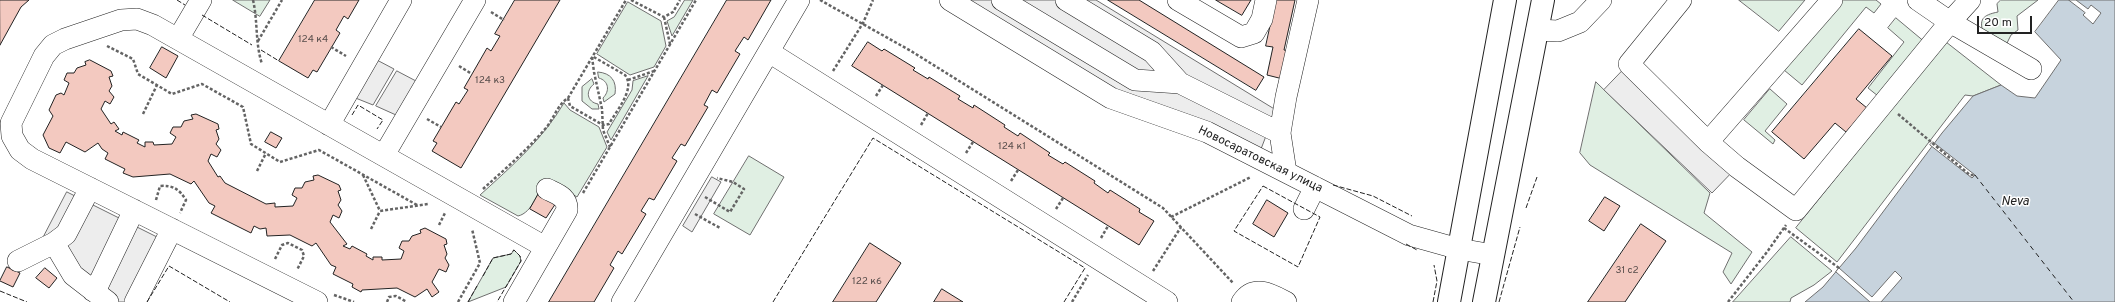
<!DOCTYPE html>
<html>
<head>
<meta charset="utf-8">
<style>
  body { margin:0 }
  #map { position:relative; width:2115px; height:302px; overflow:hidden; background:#fff; font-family:Overpass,sans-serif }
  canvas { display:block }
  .scale { position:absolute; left:1977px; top:16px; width:55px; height:18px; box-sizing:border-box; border:2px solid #222; border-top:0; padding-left:5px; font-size:12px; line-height:14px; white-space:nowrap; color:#222; -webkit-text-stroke:3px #fff; paint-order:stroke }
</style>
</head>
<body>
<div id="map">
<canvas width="2115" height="302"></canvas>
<div class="scale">20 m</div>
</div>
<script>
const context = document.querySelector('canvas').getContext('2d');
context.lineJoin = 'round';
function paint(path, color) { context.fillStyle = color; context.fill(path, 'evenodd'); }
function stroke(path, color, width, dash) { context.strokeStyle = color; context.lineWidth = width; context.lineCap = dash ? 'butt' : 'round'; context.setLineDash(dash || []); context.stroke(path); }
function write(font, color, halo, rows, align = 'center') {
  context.font = font + ' Overpass,sans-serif'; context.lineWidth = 3; context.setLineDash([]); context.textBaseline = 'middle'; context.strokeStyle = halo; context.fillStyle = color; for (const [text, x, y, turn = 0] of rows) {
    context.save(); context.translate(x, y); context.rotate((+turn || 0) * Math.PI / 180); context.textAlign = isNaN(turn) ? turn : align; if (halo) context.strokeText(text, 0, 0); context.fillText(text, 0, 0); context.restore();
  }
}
const green = new Path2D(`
  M 233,0 L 270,0 L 260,16 Z
  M 685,0 L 693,0 L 672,36 L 667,21 L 674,17 Z
  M 1739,0 L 1805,0 L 1779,31 Z
  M 1842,0 L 1876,0 L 1881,4 L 1874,13 L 1866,7 L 1802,85 L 1784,70 Z
  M 2001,0 L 2038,0 L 2017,16 L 2018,30 L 2011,35 L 2006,45 L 1984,35 C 1978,19 1983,15 1998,12 L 1997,4 Z
  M 628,2 L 661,21 L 666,46 L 654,67 L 630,75 L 597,54 Z
  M 1896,18 L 1926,43 L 1878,96 L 1868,88 L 1904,42 L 1888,28 Z
  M 1946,42 L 2001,85 L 1973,96 L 1965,95 L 1837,262 L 1796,228 Z
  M 598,72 C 611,73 617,81 615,94 L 604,102 L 603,98 C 610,91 609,81 599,78 Z
  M 648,76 L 611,140 L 607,132 L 632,90 L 633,81 Z
  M 592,79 L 594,84 C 585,91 587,102 598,104 L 599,109 L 592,109 L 582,101 L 582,87 Z
  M 1596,82 L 1710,193 L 1704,213 L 1752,252 L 1731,284 L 1723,272 L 1732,253 L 1590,165 L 1580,153 Z
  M 1770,89 L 1787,104 L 1765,131 L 1775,140 L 1773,144 L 1744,120 Z
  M 564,103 L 570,110 L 599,127 L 607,147 L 577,197 L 547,179 C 540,190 532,213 518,216 L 480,195 C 512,166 542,140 564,103 Z
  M 749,156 L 784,177 L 750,235 L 714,214 Z
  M 1791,237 L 1832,271 L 1814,285 L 1791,298 L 1790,302 L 1733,302 Z
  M 514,250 L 520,256 L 521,261 L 506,287 L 468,302 L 493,258 L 511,254 Z`);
paint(green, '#e0efe3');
stroke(green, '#6f6f6f', 1);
const parking = new Path2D(`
  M 966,0 L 1096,0 L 1276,110 L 1261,149 L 1115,91 Z
  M 375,59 L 394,69 L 373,105 L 353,97 Z
  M 1629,64 L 1737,167 L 1712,193 L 1604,90 Z
  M 397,71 L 416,81 L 396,115 L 376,106 Z
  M 712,177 L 721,182 L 692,232 L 683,226 Z
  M 67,192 L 175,246 L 143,302 L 96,302 L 42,240 Z`);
paint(parking, '#ededed');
stroke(parking, '#6f6f6f', 1);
const water = new Path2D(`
  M 2059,0 L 2115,0 L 2115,302 L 1805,302 L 1823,287 L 1856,248 L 1942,133 L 1973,96 L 2001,85 L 2017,96 L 2035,98 L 2061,60 L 2035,32 Z`);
paint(water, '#c7d3dd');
stroke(water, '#6f6f6f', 1);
const pier = new Path2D(`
  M 2069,0 L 2076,0 L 2088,9 L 2091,5 L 2101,13 L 2093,24 L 2083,15 L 2085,13 Z
  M 1933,142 L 1975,175 L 1972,178 L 1930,145 Z
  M 1839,268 L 1872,297 L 1895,271 L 1902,278 L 1881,302 L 1870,302 L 1836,272 Z`);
paint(pier, '#fff');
stroke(pier, '#6f6f6f', 1);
stroke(new Path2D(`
  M 1975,175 L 2074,302`), '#222', 1, [5, 4]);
const building = new Path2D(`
  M 0,0 L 29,0 L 21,7 L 0,45 Z
  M 315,0 L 359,0 L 348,19 L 344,16 L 336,30 L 340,33 L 317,72 L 313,70 L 308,78 L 279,61 Z
  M 515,0 L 560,0 L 461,168 L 432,151 L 437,143 L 433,141 L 456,102 L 459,104 L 468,90 L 464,88 L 487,48 L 491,51 L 500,36 L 495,34 Z
  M 727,0 L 771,0 L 748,40 L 744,37 L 735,51 L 740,54 L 717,93 L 712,90 L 704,105 L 708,107 L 685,146 L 681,144 L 672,158 L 677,161 L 654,200 L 649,198 L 641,211 L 646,214 L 622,254 L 618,251 L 610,265 L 614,268 L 594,302 L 549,302 Z
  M 1108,0 L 1139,0 L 1264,77 L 1256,90 Z
  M 1216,0 L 1251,0 L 1242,15 Z
  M 1276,0 L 1295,0 L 1284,50 L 1289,51 L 1283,79 L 1267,75 L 1273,47 L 1266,46 Z
  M 1859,29 L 1892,56 L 1856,99 L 1867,108 L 1846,132 L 1835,123 L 1804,159 L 1772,132 Z
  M 868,42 L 882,51 L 884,49 L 915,68 L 913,70 L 928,79 L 929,77 L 960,96 L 958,99 L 973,108 L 974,105 L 1005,125 L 1004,127 L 1018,136 L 1020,133 L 1050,153 L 1048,155 L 1063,164 L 1065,162 L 1095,181 L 1094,183 L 1108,193 L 1110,190 L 1140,209 L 1139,212 L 1154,221 L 1139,245 L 852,66 Z
  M 162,47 L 178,56 L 166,78 L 150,68 Z
  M 90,60 L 111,71 L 113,76 L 109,77 L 112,86 L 109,91 L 114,97 L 110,104 L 105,101 L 101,109 L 111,124 L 114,122 L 119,129 L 115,131 L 122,135 L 123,132 L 139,140 L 137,143 L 145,147 L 145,142 L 153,142 L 154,145 L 172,144 L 176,137 L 170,133 L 173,127 L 181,127 L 184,121 L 193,119 L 191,115 L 196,114 L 218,124 L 219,129 L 216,130 L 219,139 L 216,144 L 221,150 L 217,157 L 211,154 L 208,161 L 218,177 L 220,176 L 225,183 L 266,204 L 275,203 L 275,207 L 293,206 L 297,198 L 292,195 L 295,188 L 302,188 L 305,182 L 314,180 L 313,176 L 318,175 L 339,185 L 341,190 L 338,191 L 341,200 L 338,205 L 342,211 L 339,218 L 333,215 L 330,222 L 347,244 L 343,246 L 350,249 L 352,246 L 367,254 L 366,256 L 373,260 L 373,257 L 382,257 L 382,260 L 401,259 L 404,251 L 399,248 L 402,241 L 409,241 L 412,236 L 421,233 L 420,230 L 425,228 L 446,239 L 447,244 L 444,245 L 447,254 L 445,258 L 449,265 L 446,272 L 439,269 L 432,282 L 439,292 L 432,297 L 427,289 L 415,297 L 397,288 L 362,290 L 361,292 L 352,287 L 353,284 L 333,274 L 336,267 L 331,265 L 316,243 L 312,246 L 290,235 L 267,236 L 266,228 L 260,229 L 254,226 L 251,233 L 211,213 L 215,206 L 209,203 L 194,181 L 191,184 L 170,174 L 133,177 L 123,173 L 125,169 L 105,159 L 108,153 L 102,149 L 98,143 L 85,152 L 66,142 L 60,153 L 49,148 L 43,135 L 53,116 L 49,110 L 56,95 L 61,93 L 64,95 L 69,83 L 64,80 L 67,73 L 74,73 L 77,68 L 86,65 L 85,62 Z
  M 271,132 L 282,138 L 276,148 L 265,142 Z
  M 539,193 L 556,203 L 546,218 L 530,209 Z
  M 1605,197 L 1620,206 L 1604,231 L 1589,221 Z
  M 1267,200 L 1288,213 L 1274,237 L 1253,224 Z
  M 1641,224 L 1666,241 L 1625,302 L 1588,302 Z
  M 870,243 L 901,263 L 876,302 L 833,302 Z
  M 7,267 L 20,273 L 13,287 L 0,281 Z
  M 45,268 L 57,278 L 49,288 L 36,278 Z
  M 942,289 L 963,302 L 934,302 Z`);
paint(building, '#f3c9c0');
stroke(building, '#222', 1);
const minor = new Path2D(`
  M 950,0 L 1111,98 L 1207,132 L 1409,235 L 1459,249 L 1493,255
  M 1002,0 L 1135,80 L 1180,83
  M 1066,0 L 1152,52 L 1180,83 L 1280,133
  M 1178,0 L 1241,37 L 1254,33 L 1262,19 L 1266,0
  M 1681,0 L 1629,64 L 1708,142 L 1737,167 L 1796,210 L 1950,22 L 1970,0
  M 1918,0 L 1950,22 L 2031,69
  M 1537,30 L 1558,31 L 1580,22 L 1601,0
  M 178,39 L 201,0
  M 769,52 L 1167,302
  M 329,125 L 401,0
  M 1708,142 L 1832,0
  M 384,155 L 475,0
  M 1286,172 L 1280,133 L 1286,97 L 1308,0
  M 1304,209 L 1315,187
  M 54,243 L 73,275 L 108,302
  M 18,261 L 54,243 L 66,234 L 90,188
  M 93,291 L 98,285 L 134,210
  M 135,302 L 172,229
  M 317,302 L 32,159 L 20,150 L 12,136 L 11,123 L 44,56 L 53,45 L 65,39 L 121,20 L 137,19 L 153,25 L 545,247
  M 514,302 L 567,210 C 568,197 557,194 547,189
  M 622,302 L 799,0
  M 1242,302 C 1254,284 1271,294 1286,302`);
const major = new Path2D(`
  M 1449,302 L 1505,0
  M 1484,302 L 1543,0`);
stroke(minor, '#222', 22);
stroke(major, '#222', 24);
stroke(new Path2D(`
  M 253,0 C 258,21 255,43 262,64
  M 631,0 L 664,17 L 673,12 L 680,0
  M 820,0 L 911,51 L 1163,208 L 1233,283
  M 491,12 L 504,20
  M 664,17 L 670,44
  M 258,41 L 282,0
  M 107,46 L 133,59 L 138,74 L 172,94 L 202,84 L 243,107 L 251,144 L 280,162 L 319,150 L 417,205
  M 331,47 L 346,56
  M 592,57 L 594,72 L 602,109 L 603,130 L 610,147
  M 459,66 L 472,74
  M 833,71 L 863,23 L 873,0
  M 628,80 L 654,71
  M 876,96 L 883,85
  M 568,98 L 570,106 L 603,125 L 609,124 C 616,111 636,89 625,75 L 592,56
  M 143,114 L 157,85
  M 1898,114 L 1970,175 L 1975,175
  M 427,119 L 441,127
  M 921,125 L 928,113
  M 966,153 L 973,142
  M 257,171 L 266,153
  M 363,175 L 380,211 L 428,204
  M 1011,181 L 1018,170
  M 483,189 C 504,170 526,151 545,129 C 554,119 557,105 568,98 L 626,0
  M 583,193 L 696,0
  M 705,197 L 730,212 L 744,189 L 733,182 L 717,178
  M 156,200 L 160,186 C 173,185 179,189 186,200 L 180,213
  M 1056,209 L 1063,198
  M 695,214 L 720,228
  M 1171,217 L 1251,177
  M 439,225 L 445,213
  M 1784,228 L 1839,268
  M 371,229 L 380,211
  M 1101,238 L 1108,226
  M 275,259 L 282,245 L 288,243 L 302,250 L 304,256 L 297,270
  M 1153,271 L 1181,227
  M 334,295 L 354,302
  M 387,302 L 389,297 L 396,296 L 407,302
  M 458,302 L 480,263 L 472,229
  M 1072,302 L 1088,275
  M 1728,302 L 1767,252 L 1786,225`), '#646464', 2.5, [3, 2]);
stroke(minor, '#fff', 21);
stroke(major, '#fff', 22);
stroke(new Path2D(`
  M 177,0 L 185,5
  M 202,15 L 252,45
  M 261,50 L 279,61
  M 352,115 L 358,105 L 383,120 L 377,129
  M 1333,185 L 1373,196 L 1412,216
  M 1263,186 L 1320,217 L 1298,267 L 1234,231 Z
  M 1526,208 L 1537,177
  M 1406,244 L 1417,250
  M 483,276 L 493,258 L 511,254 L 514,250 L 520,256 L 521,261 L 497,302
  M 0,291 L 27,302
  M 147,302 L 169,266 L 230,302
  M 468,302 L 477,286
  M 773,302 L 873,138 L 1085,268 L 1064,302
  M 1433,302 L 1437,281 L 1434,265
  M 1499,302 L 1520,227`), '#222', 1, [5, 2]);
write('10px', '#564c4a', null, [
  ["124 к4",313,40],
  ["124 к3",490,81],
  ["124 к1",1012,147],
  ["31 с2",1627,271],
  ["122 к6",867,282]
]);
write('12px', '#222', '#fff', [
  ["Новосаратовская улица",1260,160,26]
]);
write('italic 13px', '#222', '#fff', [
  ["Neva",2015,202]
]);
</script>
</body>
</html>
